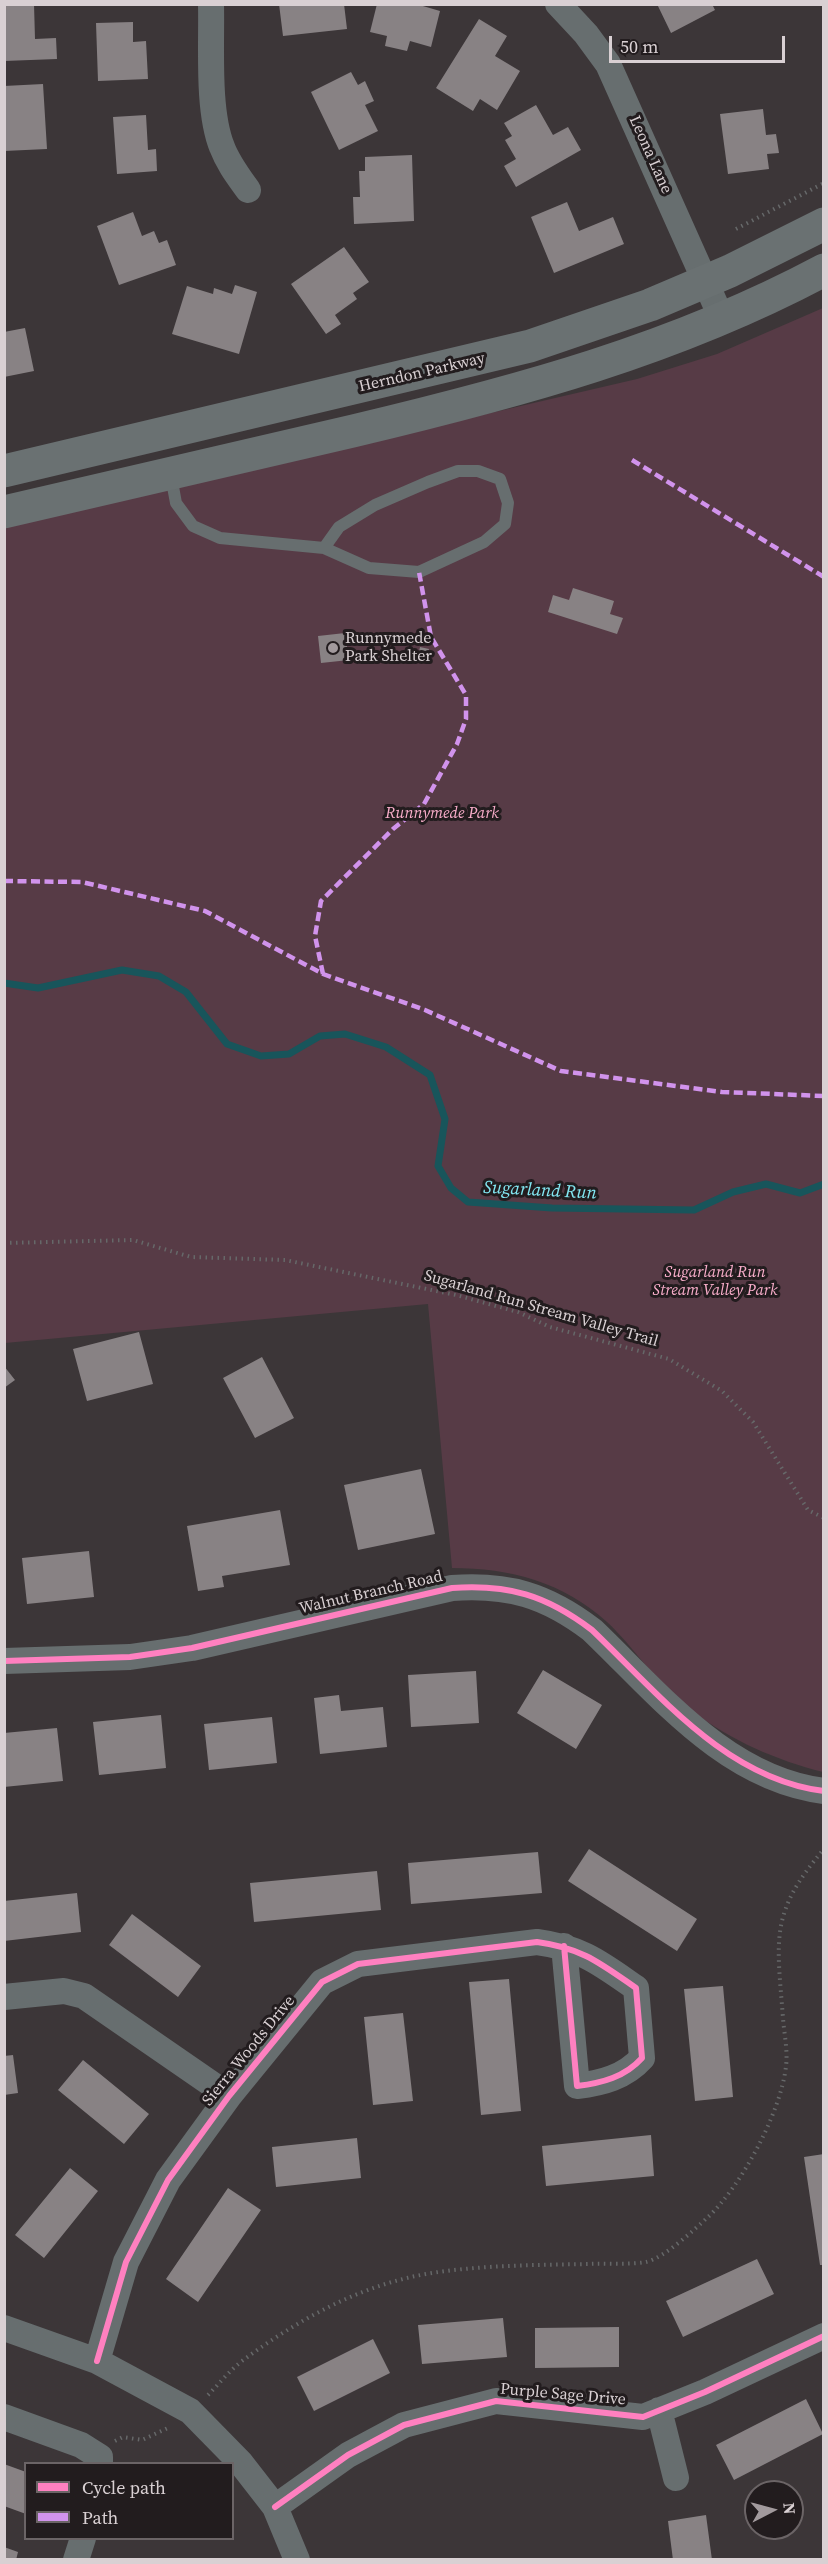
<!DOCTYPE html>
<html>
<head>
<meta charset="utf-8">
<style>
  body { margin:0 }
  #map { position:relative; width:828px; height:2564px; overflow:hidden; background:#3c3638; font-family:"Source Serif 4",serif }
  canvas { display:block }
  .frame { position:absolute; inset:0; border:6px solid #d9d0d3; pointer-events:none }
  .legend { position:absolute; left:24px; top:2462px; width:210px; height:78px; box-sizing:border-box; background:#221c1e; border:2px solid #6b6466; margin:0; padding:8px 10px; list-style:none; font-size:18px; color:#d9d0d3 }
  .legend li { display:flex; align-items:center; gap:12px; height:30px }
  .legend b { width:30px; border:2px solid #6b6466 }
  .north { position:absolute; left:744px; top:2480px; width:60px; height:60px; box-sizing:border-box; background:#221c1e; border:2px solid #6b6466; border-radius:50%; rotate:84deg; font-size:16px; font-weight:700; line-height:24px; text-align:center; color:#d9d0d3 }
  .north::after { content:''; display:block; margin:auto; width:21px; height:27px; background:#a29a9d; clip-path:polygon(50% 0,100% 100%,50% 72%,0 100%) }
  .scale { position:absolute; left:609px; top:36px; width:176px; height:27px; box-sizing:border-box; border:3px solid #d9d0d3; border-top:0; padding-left:8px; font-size:18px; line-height:21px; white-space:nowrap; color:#d9d0d3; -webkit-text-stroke:4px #221c1e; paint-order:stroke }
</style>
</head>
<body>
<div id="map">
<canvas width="828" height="2564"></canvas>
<div class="frame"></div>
<ul class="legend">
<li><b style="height:8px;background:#ff80c0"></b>Cycle path</li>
<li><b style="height:8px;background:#d193ec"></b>Path</li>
</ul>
<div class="north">N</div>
<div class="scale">50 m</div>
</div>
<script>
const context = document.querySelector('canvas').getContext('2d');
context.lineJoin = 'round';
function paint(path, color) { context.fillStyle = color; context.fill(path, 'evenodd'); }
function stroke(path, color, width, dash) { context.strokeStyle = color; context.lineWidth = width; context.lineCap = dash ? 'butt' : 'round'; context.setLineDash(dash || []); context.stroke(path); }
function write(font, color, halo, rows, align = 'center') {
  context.font = font + ' "Source Serif 4",serif'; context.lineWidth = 6; context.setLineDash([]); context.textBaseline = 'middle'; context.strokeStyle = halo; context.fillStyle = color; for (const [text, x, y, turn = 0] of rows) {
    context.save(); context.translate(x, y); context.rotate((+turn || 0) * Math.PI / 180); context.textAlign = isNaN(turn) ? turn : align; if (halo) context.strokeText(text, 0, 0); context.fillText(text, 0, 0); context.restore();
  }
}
paint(new Path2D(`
  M 823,308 L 823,1772 C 776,1760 732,1741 692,1711 C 658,1687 637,1650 607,1622 C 563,1582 510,1568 452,1568 L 428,1304 L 5,1343 L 4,526 L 637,379 L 717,354 Z`), '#573b46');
stroke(new Path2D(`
  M 4,983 L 38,988 L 122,970 L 159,976 L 186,992 L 227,1044 L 261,1056 L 289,1054 L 320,1036 L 345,1034 L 386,1047 L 430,1075 L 445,1119 L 438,1166 L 451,1188 L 468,1202 L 552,1208 L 694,1210 L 733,1192 L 766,1184 L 800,1193 L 824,1184`), '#18555b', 7);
paint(new Path2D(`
  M 4,4 L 34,4 L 35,39 L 56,38 L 57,59 L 4,61 Z
  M 279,4 L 344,4 L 347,29 L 283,36 Z
  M 377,4 L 416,4 L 440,11 L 431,47 L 410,41 L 407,51 L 385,46 L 387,36 L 370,32 Z
  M 657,4 L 712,4 L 715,10 L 671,33 Z
  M 479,19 L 507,36 L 495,56 L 520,71 L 497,110 L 480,99 L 473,111 L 436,88 Z
  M 133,22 L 133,42 L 146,41 L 148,79 L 98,81 L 96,23 Z
  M 351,72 L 358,85 L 365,81 L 374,101 L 365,105 L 378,131 L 339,150 L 311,92 Z
  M 43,84 L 47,149 L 4,151 L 4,86 Z
  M 536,105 L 553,135 L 568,127 L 581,150 L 516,187 L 504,166 L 516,159 L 505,140 L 512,136 L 504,123 Z
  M 763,109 L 766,135 L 776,134 L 779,153 L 767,154 L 769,169 L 728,174 L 720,114 Z
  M 146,115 L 148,150 L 156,149 L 157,171 L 117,174 L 113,117 Z
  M 412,155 L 414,221 L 354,224 L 353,197 L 360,197 L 359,171 L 365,171 L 365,157 Z
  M 567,202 L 579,231 L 613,217 L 624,244 L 554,273 L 531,217 Z
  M 133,212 L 142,236 L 154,231 L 159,243 L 167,240 L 176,265 L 119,285 L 97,226 Z
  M 344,247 L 369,282 L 353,293 L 357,299 L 335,315 L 341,324 L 326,334 L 291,284 Z
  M 235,285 L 257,292 L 239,354 L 172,334 L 187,286 L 213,294 L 214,288 L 232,294 Z
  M 25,328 L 34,371 L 4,377 L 4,332 Z
  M 573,588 L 614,601 L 610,614 L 623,618 L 617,634 L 548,612 L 553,595 L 569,600 Z
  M 345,633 L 349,660 L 321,663 L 318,636 Z
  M 420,647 L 429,649 L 427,658 L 418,656 Z
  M 139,1332 L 153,1384 L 87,1401 L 73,1349 Z
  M 262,1357 L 294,1418 L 255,1438 L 223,1378 Z
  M 4,1366 L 15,1380 L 4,1388 Z
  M 421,1469 L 435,1534 L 358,1550 L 344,1485 Z
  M 280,1510 L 290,1565 L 222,1576 L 224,1587 L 198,1591 L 187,1526 Z
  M 89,1551 L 94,1597 L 27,1604 L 22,1558 Z
  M 543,1670 L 602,1705 L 576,1749 L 517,1713 Z
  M 476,1671 L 479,1723 L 411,1727 L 408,1675 Z
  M 339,1695 L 341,1711 L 383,1707 L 387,1747 L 320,1754 L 314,1698 Z
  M 161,1715 L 166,1768 L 99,1775 L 93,1722 Z
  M 272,1717 L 277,1763 L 209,1770 L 204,1724 Z
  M 57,1728 L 63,1781 L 4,1787 L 4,1733 Z
  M 589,1849 L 697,1919 L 677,1951 L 568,1881 Z
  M 538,1852 L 542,1893 L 411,1904 L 408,1863 Z
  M 377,1871 L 381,1910 L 254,1922 L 250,1883 Z
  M 77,1893 L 81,1932 L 4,1941 L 4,1901 Z
  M 132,1914 L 201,1966 L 178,1997 L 109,1945 Z
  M 509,1979 L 521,2111 L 481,2115 L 469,1982 Z
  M 723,1986 L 733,2097 L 695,2101 L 684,1989 Z
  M 403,2013 L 413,2101 L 373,2105 L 364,2017 Z
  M 13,2055 L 18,2093 L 4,2095 L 4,2056 Z
  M 83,2060 L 149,2114 L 124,2144 L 58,2090 Z
  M 651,2135 L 654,2176 L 546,2186 L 542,2146 Z
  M 357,2138 L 361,2178 L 276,2187 L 272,2147 Z
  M 824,2154 L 824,2265 L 820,2265 L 804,2157 Z
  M 70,2168 L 98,2191 L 44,2258 L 15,2235 Z
  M 228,2188 L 261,2210 L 198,2302 L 166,2279 Z
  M 757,2259 L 774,2294 L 683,2337 L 666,2301 Z
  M 503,2318 L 507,2357 L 422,2364 L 418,2325 Z
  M 619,2327 L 619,2367 L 535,2368 L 535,2328 Z
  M 373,2339 L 390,2373 L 314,2411 L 297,2377 Z
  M 806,2399 L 823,2434 L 734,2480 L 716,2445 Z
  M 4,2464 L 26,2472 L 26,2514 L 4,2506 Z
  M 706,2515 L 712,2560 L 673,2560 L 668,2521 Z
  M 4,2547 L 18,2552 L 16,2560 L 4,2560 Z`), '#888284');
stroke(new Path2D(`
  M 736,229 L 824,183
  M 4,1243 L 133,1240 L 191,1257 L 285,1260 L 456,1295 L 518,1312 L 550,1327 L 669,1359 L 722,1391 L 753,1422 L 808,1510 L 824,1518
  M 208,2395 C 219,2384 229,2371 242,2361 C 296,2321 358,2286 426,2274 C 479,2265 535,2265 589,2264 C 607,2263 628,2265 646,2262 C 664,2258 694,2230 708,2217 C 742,2185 781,2112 786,2066 C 788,2051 784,2033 783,2018 C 777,1939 769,1913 824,1849
  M 115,2441 L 123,2437 L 142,2440 L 170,2427`), '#666869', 4, [1.5, 4.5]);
stroke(new Path2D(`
  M 171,476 L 176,503 L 193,526 L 220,538 L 324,548 L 369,568 L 419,572 L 484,542 L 505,524 L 508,503 L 500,479 L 478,471 L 458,471 L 428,482 L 375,505 L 339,527 L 324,548`), '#676e6f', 12);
stroke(new Path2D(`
  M 211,4 C 212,45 207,110 222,147 C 228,163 238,176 248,190
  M 558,4 L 586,34 L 608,64 L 722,319
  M 4,1661 L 130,1657 L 192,1648 L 452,1588 C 508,1584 546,1595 592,1630 C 658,1693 726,1779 824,1791
  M 4,1997 L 64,1991 L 84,1996 L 229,2096
  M 4,2328 L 97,2361 L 190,2411 L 240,2462 L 275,2507 L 297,2560
  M 97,2361 L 126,2262 L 168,2180 L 229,2096 L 322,1982 L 358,1964 L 537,1942 C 582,1948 600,1963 636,1988 L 642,2058 C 625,2077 602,2083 577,2086 L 564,1946
  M 659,2410 L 676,2478
  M 4,2417 L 81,2445 L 100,2457 L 100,2464
  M 275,2507 L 348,2455 L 404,2425 L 496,2401 L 643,2417 L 705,2392 L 824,2336
  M 76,2560 L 83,2538`), '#676e6f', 26);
stroke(new Path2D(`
  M 4,471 L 530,346 L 650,305 L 730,271 L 824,224
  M 4,512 C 121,484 237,458 353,431 C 517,392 674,350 824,270`), '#6a7172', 33);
stroke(new Path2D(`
  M 632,460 L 824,577
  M 4,881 L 82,882 L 205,911 L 323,974 L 425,1010 L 561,1071 L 722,1092 L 824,1096
  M 323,974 L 315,936 L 321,901 L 393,829 L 424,804 L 457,744 L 466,719 L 466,695 L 431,637 L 419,572`), '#d193ec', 4.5, [9, 4.5]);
stroke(new Path2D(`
  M 4,1661 L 130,1657 L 192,1648 L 452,1588 C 508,1584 546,1595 592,1630 C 658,1693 726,1779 824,1791
  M 97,2361 L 126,2262 L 168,2180 L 229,2096 L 322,1982 L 358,1964 L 537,1942 C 582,1948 600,1963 636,1988 L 642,2058 C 625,2077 602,2083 577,2086 L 564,1946
  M 275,2507 L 348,2455 L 404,2425 L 496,2401 L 643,2417 L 705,2392 L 824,2336`), '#ff80c0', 6);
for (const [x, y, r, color] of [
  [333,648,6,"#a29a9d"]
]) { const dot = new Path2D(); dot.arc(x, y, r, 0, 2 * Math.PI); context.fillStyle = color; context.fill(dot); stroke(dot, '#221c1e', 2); }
write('16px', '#d9d0d3', '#221c1e', [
  ["Leona Lane",650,155,66],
  ["Herndon Parkway",422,373,-13],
  ["Sugarland Run Stream Valley Trail",541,1309,16],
  ["Walnut Branch Road",371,1593,-13],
  ["Sierra Woods Drive",249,2051,-51],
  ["Purple Sage Drive",563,2395,5]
]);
write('16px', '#d9d0d3', '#221c1e', [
  ["Runnymede",345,639],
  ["Park Shelter",345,657]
], 'left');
write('italic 16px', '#f9adca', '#221c1e', [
  ["Runnymede Park",442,814],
  ["Sugarland Run",715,1273],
  ["Stream Valley Park",715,1291]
]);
write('italic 18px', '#83e8f3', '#221c1e', [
  ["Sugarland Run",540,1191,3]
]);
</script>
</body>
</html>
